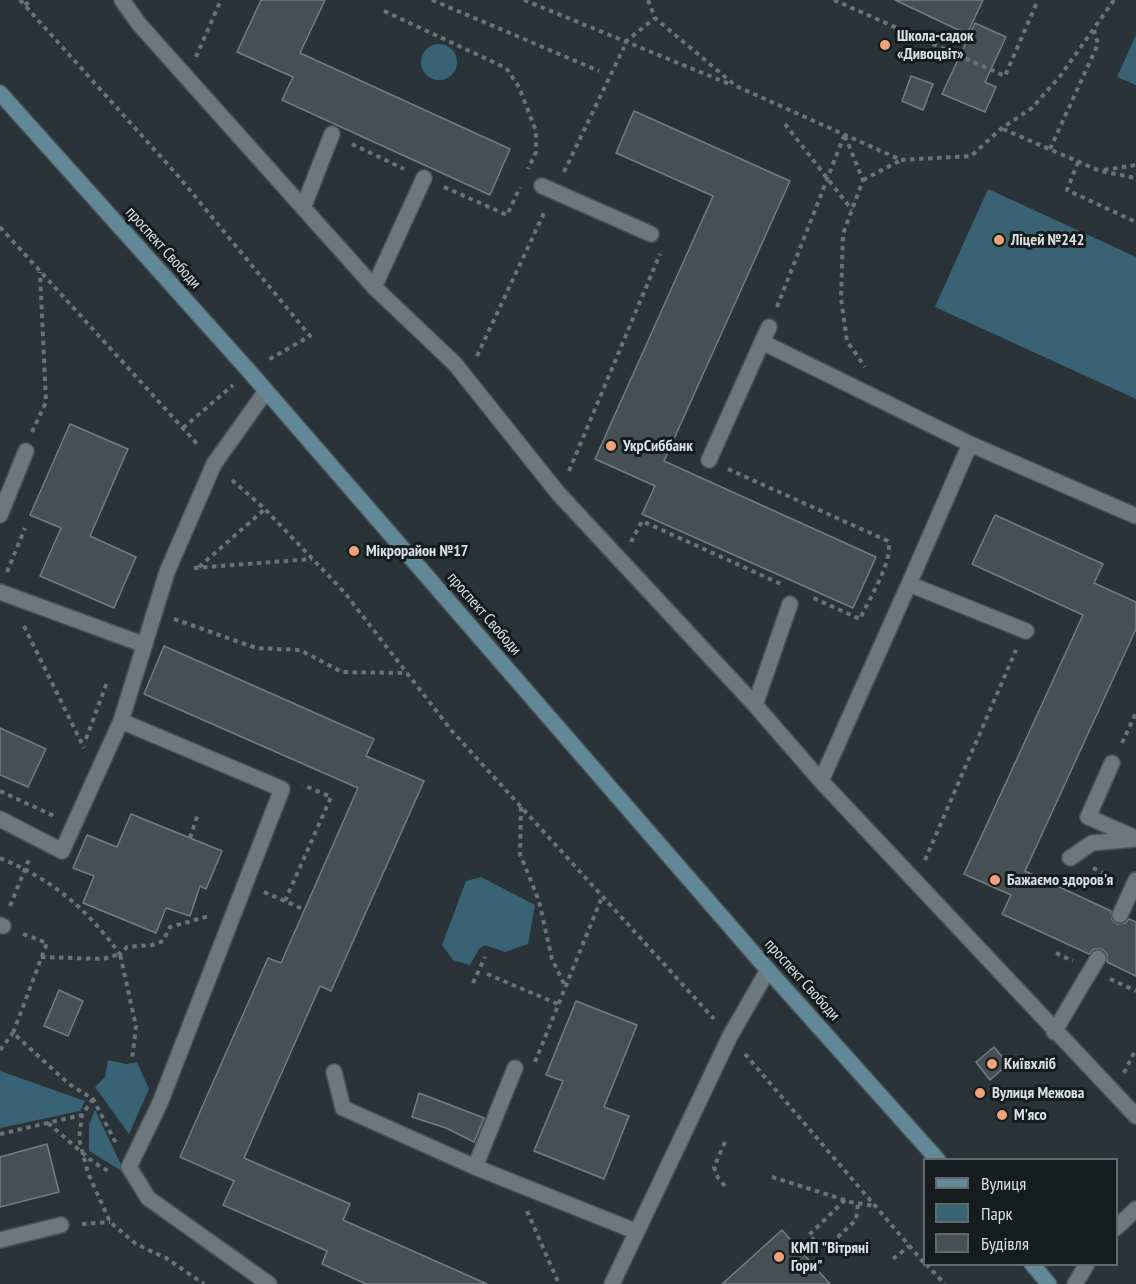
<!DOCTYPE html>
<html>
<head>
<meta charset="utf-8">
<style>
  body { margin:0 }
  #map { position:relative; width:1136px; height:1284px; overflow:hidden; background:#2a3438; font-family:"PT Sans Narrow",sans-serif }
  canvas { display:block }
  .legend { position:absolute; left:923px; top:1158px; width:195px; height:108px; box-sizing:border-box; background:#161b1d; border:2px solid #646a6c; margin:0; padding:8px 10px; list-style:none; font-size:18px; color:#d9e0e3 }
  .legend li { display:flex; align-items:center; gap:12px; height:30px }
  .legend b { width:30px; border:2px solid #646a6c }
</style>
</head>
<body>
<div id="map">
<canvas width="1136" height="1284"></canvas>
<ul class="legend">
<li><b style="height:8px;background:#628797"></b>Вулиця</li>
<li><b style="height:16px;background:#396274"></b>Парк</li>
<li><b style="height:16px;background:#454f54"></b>Будівля</li>
</ul>
</div>
<script>
const context = document.querySelector('canvas').getContext('2d');
context.lineJoin = 'round';
function paint(path, color) { context.fillStyle = color; context.fill(path, 'evenodd'); }
function stroke(path, color, width, dash) { context.strokeStyle = color; context.lineWidth = width; context.lineCap = dash ? 'butt' : 'round'; context.setLineDash(dash || []); context.stroke(path); }
function write(font, color, halo, rows, align = 'center') {
  context.font = font + ' "PT Sans Narrow",sans-serif'; context.lineWidth = 6; context.setLineDash([]); context.textBaseline = 'middle'; context.strokeStyle = halo; context.fillStyle = color; for (const [text, x, y, turn = 0] of rows) {
    context.save(); context.translate(x, y); context.rotate((+turn || 0) * Math.PI / 180); context.textAlign = isNaN(turn) ? turn : align; if (halo) context.strokeText(text, 0, 0); context.fillText(text, 0, 0); context.restore();
  }
}
paint(new Path2D(`
  M 1136,35 L 1136,85 L 1117,77 Z
  M421 62a18 18 0 1 1 36 0a18 18 0 1 1-36 0Z
  M 988,189 L 1136,257 L 1136,399 L 935,307 Z
  M 481,877 L 535,905 L 528,944 L 505,952 L 485,945 L 479,949 L 470,965 L 453,960 L 442,945 L 466,881 Z
  M 108,1060 L 126,1064 L 137,1062 L 149,1089 L 129,1134 L 95,1087 L 105,1077 Z
  M 0,1071 L 85,1101 L 80,1111 L 0,1128 Z
  M 95,1110 L 125,1173 L 89,1151 L 89,1125 Z`), '#396274');
const building = new Path2D(`
  M 261,0 L 325,0 L 300,53 L 510,149 L 490,195 L 282,100 L 293,77 L 237,52 Z
  M 895,0 L 983,0 L 967,34 Z
  M 975,23 L 1006,37 L 985,82 L 996,87 L 985,112 L 942,94 Z
  M 911,76 L 933,84 L 923,110 L 902,101 Z
  M 634,111 L 790,181 L 664,461 L 876,557 L 853,608 L 642,514 L 655,486 L 595,459 L 713,196 L 616,153 Z
  M 70,424 L 128,449 L 90,536 L 136,557 L 114,608 L 40,576 L 61,528 L 30,515 Z
  M 995,515 L 1103,564 L 1094,583 L 1136,602 L 1136,629 L 1025,871 L 1111,911 L 1112,920 L 1117,924 L 1125,923 L 1129,919 L 1136,922 L 1136,976 L 1107,962 L 1107,954 L 1102,949 L 1094,949 L 1089,954 L 1002,914 L 1011,895 L 964,874 L 1083,615 L 972,564 Z
  M 164,646 L 374,739 L 366,756 L 424,781 L 331,991 L 320,986 L 244,1158 L 350,1204 L 343,1220 L 487,1284 L 366,1284 L 322,1264 L 327,1251 L 223,1205 L 234,1181 L 180,1157 L 268,958 L 281,963 L 358,788 L 144,694 Z
  M 0,728 L 46,749 L 28,787 L 0,775 Z
  M 131,814 L 222,851 L 206,889 L 200,886 L 190,916 L 166,908 L 156,933 L 83,903 L 94,876 L 73,868 L 87,835 L 117,847 Z
  M 59,990 L 83,1001 L 68,1036 L 44,1026 Z
  M 576,1001 L 637,1025 L 604,1107 L 629,1116 L 604,1179 L 534,1151 L 563,1081 L 546,1075 Z
  M 994,1047 L 1008,1064 L 990,1080 L 976,1062 Z
  M 419,1093 L 484,1118 L 474,1142 L 446,1128 L 412,1117 Z
  M 47,1144 L 59,1192 L 0,1207 L 0,1157 Z
  M 782,1230 L 830,1284 L 722,1284 Z`);
paint(building, '#454f54');
stroke(building, '#737e84', 1.5);
const lane = new Path2D(`
  M 122,0 L 139,24 L 374,287 L 455,364 L 558,493 L 755,705 L 821,781 L 1136,1116
  M 542,186 L 651,234
  M 303,208 L 332,134
  M 374,287 L 424,178
  M 769,327 L 762,342 L 970,444 L 909,584
  M 970,444 L 1136,516
  M 709,460 L 762,342
  M 0,515 L 26,451
  M 0,592 L 145,645
  M 755,705 L 790,604
  M 121,721 L 282,789 L 160,1103 L 129,1167 L 148,1198 L 269,1284
  M 1112,763 L 1088,817 L 1136,838
  M 821,781 L 909,584 L 1026,631
  M 0,819 L 62,851 L 121,721 L 167,572 L 214,464 L 266,391
  M 1070,858 L 1092,843 L 1136,839
  M 1120,915 L 1136,880
  M 1054,1032 L 1098,958
  M 334,1072 L 343,1108 L 475,1167 L 635,1231
  M 475,1167 L 515,1068
  M 1116,1228 L 1136,1209
  M 0,1240 L 61,1225
  M 612,1284 L 730,1036 L 768,970
  M 1075,1284 L 1087,1264`);
const street = new Path2D(`
  M 0,925 L 3,926`);
const secondary = new Path2D(`
  M 0,93 L 249,371 L 768,970 L 938,1160
  M 1032,1264 L 1049,1284`);
stroke(lane, '#4a5257', 18);
stroke(street, '#4a5257', 18);
stroke(secondary, '#4a5257', 18);
stroke(new Path2D(`
  M 20,0 L 179,177 L 310,336 L 268,360
  M 432,0 L 599,71
  M 524,0 L 732,85
  M 648,0 L 655,18 L 736,86 L 901,160 L 971,156 L 1002,128 L 1032,108 L 1061,75 L 1114,0
  M 834,0 L 1005,76 L 1038,0
  M 25,5 L 31,0
  M 384,11 L 506,68 L 519,87 L 536,131 L 536,152 L 528,169
  M 625,42 L 655,18
  M 196,57 L 221,0
  M 785,124 L 852,210
  M 1003,129 L 1100,171 L 1136,178
  M 845,136 L 863,180 L 843,234 L 841,298 L 847,341 L 865,367
  M 352,144 L 404,169
  M 1050,149 L 1098,44 L 1094,30
  M 1078,162 L 1067,190 L 1136,222
  M 1104,170 L 1136,165
  M 564,172 L 624,47
  M 863,180 L 901,160
  M 444,187 L 507,215 L 520,187
  M 0,227 L 199,446
  M 777,307 L 844,136
  M 477,356 L 545,211
  M 183,428 L 233,385
  M 32,432 L 46,402 L 40,272
  M 728,469 L 888,541 C 894,560 869,599 860,619 L 811,597
  M 569,471 L 660,254
  M 232,480 L 265,509 L 344,592 L 452,731 L 714,1019
  M 631,542 L 642,521 L 781,584
  M 199,567 L 265,509
  M 194,568 L 312,559
  M 7,572 L 25,528
  M 174,619 L 256,648 L 300,650 L 342,672 L 407,673
  M 24,626 L 84,748
  M 86,739 L 107,682
  M 1122,743 L 1136,713
  M 0,791 L 54,816
  M 521,807 L 520,854 L 539,901 L 552,959 L 565,986
  M 190,838 L 198,814
  M 0,858 C 53,880 86,908 120,954 L 127,947 L 152,945 L 163,941 L 170,927 L 209,916
  M 925,860 L 1016,650
  M 1093,868 L 1113,878
  M 264,892 L 305,910
  M 285,901 L 331,797 L 303,785
  M 10,906 L 30,857
  M 23,934 L 47,943 L 13,1033 L 69,1084 L 93,1099 L 116,1143
  M 1056,953 L 1073,961
  M 41,957 L 103,959 L 120,954 L 136,1026 L 132,1060
  M 487,974 L 558,1004
  M 1110,979 L 1136,991
  M 473,983 L 485,957
  M 0,1050 L 13,1033
  M 745,1054 L 924,1263
  M 535,1062 L 602,897
  M 1124,1073 L 1136,1049
  M 93,1099 L 82,1115 L 79,1139 L 88,1173 L 110,1222 L 136,1244 L 166,1258 L 204,1284
  M 48,1123 L 93,1162 L 108,1171
  M 0,1134 L 82,1115
  M 725,1142 L 714,1167 L 718,1178 L 726,1187
  M 772,1177 L 851,1202 L 874,1206
  M 845,1200 L 809,1235 L 824,1250 L 856,1220 L 858,1203
  M 527,1211 L 559,1284
  M 82,1224 L 110,1222
  M 893,1259 L 909,1246
  M 926,1264 L 945,1284`), '#6a7377', 4, [4.5, 4.5]);
stroke(lane, '#6d787e', 15);
stroke(street, '#6d787e', 15);
stroke(secondary, '#628797', 15);
for (const [x, y, r, color] of [
  [885,45,6,"#f0a278"],
  [999,240,6,"#f0a278"],
  [611,446,6,"#f0a278"],
  [354,551,6,"#f0a278"],
  [995,880,6,"#f0a278"],
  [992,1064,6,"#f0a278"],
  [980,1093,6,"#f0a278"],
  [1002,1115,6,"#f0a278"],
  [779,1257,6,"#f0a278"]
]) { const dot = new Path2D(); dot.arc(x, y, r, 0, 2 * Math.PI); context.fillStyle = color; context.fill(dot); stroke(dot, '#161b1d', 2); }
write('bold 16px', '#d9e0e3', '#161b1d', [
  ["Школа-садок",897,36],
  ["«Дивоцвіт»",897,54],
  ["Ліцей №242",1011,240],
  ["УкрСиббанк",623,446],
  ["Мікрорайон №17",366,551],
  ["Бажаємо здоров'я",1007,880],
  ["Київхліб",1004,1064],
  ["Вулиця Межова",992,1093],
  ["М'ясо",1014,1115],
  ["КМП \"Вітряні",791,1248],
  ["Гори\"",791,1266]
], 'left');
write('16px', '#d9e0e3', '#161b1d', [
  ["проспект Свободи",163,248,48],
  ["проспект Свободи",484,614,49],
  ["проспект Свободи",802,980,48]
]);
</script>
</body>
</html>
